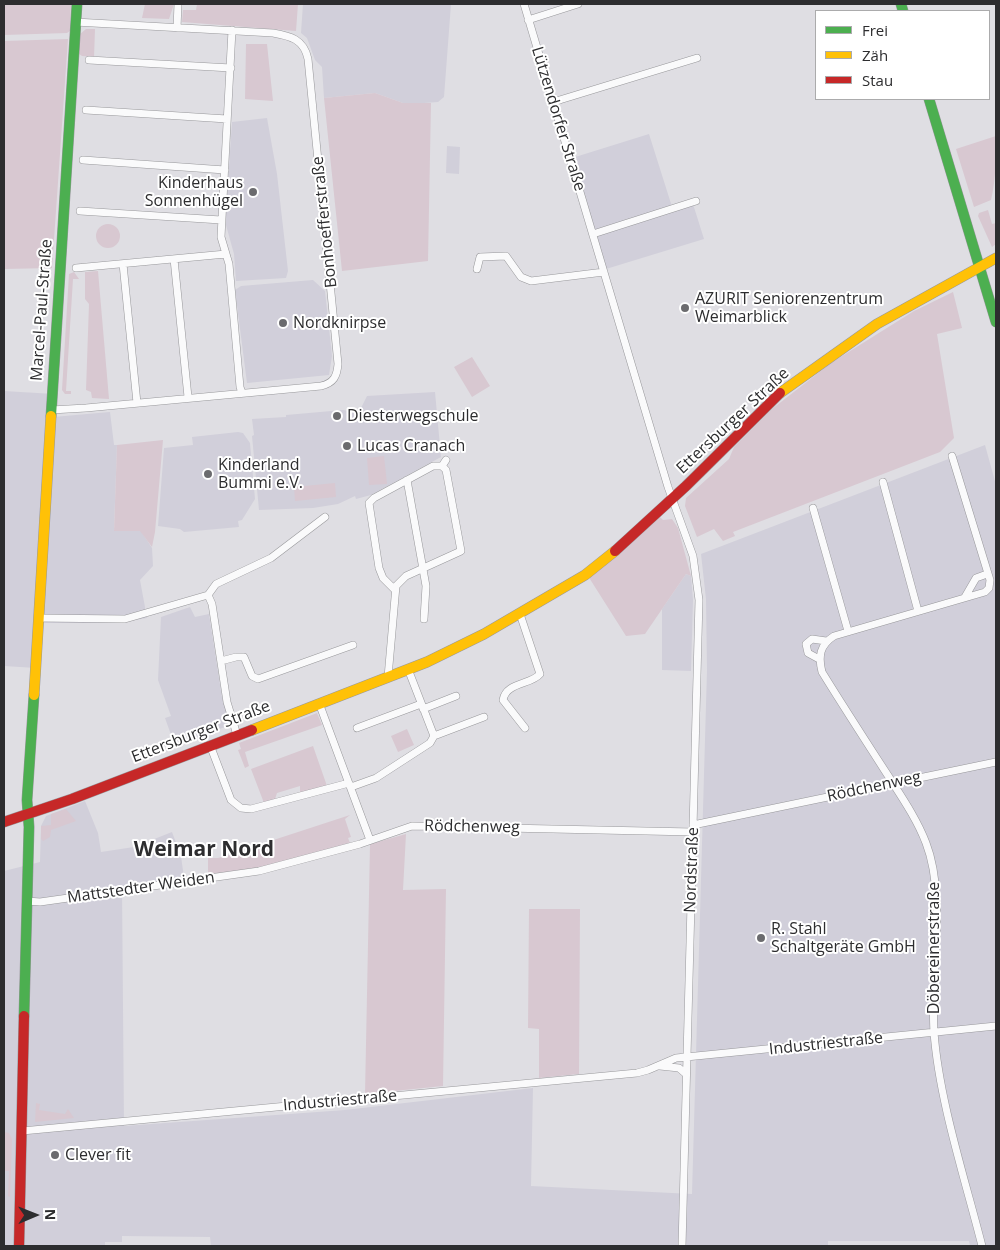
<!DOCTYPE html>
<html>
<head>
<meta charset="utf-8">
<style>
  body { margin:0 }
  #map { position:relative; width:1000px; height:1250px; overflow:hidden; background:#dfdee3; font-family:"Open Sans",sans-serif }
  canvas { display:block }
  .frame { position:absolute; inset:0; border:5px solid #2d2d2f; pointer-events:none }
  .legend { position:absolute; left:815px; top:10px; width:175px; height:90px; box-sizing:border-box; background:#fff; border:1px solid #ababac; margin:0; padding:6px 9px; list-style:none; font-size:15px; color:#2d2d2f }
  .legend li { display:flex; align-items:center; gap:10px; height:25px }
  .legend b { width:25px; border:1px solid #ababac }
  .north { position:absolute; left:10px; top:1190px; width:50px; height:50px; -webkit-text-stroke:4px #fff; paint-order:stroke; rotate:89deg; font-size:14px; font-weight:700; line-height:20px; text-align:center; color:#2d2d2f }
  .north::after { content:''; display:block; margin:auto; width:18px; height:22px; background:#2d2d2f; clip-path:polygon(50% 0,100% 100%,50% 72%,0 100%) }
</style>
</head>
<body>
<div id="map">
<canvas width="1000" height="1250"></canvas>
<div class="frame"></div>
<ul class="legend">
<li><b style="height:6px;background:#4caf50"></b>Frei</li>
<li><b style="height:6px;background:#ffc107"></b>Zäh</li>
<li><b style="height:6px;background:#c62828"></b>Stau</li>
</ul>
<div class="north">N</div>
</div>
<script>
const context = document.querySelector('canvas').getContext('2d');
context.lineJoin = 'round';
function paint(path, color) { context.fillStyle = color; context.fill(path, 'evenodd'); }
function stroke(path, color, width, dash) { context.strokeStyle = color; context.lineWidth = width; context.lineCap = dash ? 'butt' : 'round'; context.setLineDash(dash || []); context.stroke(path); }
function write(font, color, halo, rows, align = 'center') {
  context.font = font + ' "Open Sans",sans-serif'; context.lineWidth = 4; context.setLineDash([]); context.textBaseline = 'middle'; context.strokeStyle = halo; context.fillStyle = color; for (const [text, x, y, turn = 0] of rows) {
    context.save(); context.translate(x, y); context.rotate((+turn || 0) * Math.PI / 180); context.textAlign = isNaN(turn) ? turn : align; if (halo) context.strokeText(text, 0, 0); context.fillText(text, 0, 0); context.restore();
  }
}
paint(new Path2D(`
  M 303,4 L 451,4 L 444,97 L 438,102 L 424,103 L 403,103 L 375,93 L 324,98 L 322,67 L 315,60 L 307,38 L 301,33 Z
  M 267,118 L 277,174 L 288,271 L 286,278 L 236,281 L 234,254 L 226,225 L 226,211 L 232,122 Z
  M 649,134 L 673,210 L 693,204 L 704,239 L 606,269 L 572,158 Z
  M 447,146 L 460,147 L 459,174 L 446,173 Z
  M 313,280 L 325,291 L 332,356 L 329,375 L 247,383 L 235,290 L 241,286 Z
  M 4,391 L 54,394 L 53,417 L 110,412 L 114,445 L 117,445 L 114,530 L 141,531 L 152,548 L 153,566 L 140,580 L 147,618 L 117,623 L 41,623 L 36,668 L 4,666 Z
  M 435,392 L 441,457 L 371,495 L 356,499 L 355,496 L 338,504 L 313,508 L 259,510 L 252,436 L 254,435 L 252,419 L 286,417 L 286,415 L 343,410 L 349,411 L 361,408 L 367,396 Z
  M 238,432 L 243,433 L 250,443 L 255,499 L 242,520 L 238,521 L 239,527 L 184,532 L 180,529 L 158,526 L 164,448 L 193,445 L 192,437 Z
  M 985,445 L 996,485 L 996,1246 L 970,1246 L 969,1241 L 828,1241 L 828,1246 L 211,1246 L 210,1237 L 122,1236 L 122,1242 L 105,1242 L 105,1246 L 4,1246 L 4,871 L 40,862 L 41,826 L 46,816 L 85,801 L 98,833 L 101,852 L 134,847 L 172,832 L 181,856 L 184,878 L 122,888 L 124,1126 L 345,1110 L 533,1088 L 531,1186 L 692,1194 L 707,670 L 706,599 L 701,554 Z
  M 686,574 L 691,576 L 693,600 L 691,671 L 662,670 L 662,609 Z
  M 190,607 L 195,617 L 209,614 L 222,697 L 230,725 L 175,746 L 165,718 L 171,716 L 158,680 L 161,617 Z`), '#d1cfda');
paint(new Path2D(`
  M 4,4 L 71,4 L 70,31 L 67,33 L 4,35 Z
  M 145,4 L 174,4 L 169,19 L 142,18 Z
  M 197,4 L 298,4 L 296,31 L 182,22 L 183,10 L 196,10 Z
  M 86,29 L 95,29 L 94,57 L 82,56 L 79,54 L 79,35 Z
  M 68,39 L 52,268 L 4,269 L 4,41 Z
  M 246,44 L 267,44 L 273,101 L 245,99 Z
  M 375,93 L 403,103 L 431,103 L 428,261 L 342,271 L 324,98 Z
  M 996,136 C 996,159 996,179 991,200 L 974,207 L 956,149 Z
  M 988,210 L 992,224 L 996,223 L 996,244 L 992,247 L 978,216 L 979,213 Z
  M96 236a12 12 0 1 1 24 0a12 12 0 1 1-24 0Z
  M 98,271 L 109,399 L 92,398 L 91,392 L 86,390 L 89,304 L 85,299 L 85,272 Z
  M 74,272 L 79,279 L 73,279 L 66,391 L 71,391 L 71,394 L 65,394 L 62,390 L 69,274 Z
  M 953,292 L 962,328 L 937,334 L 954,438 L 940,452 L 733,532 L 735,536 L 723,541 L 714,529 L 697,537 L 685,506 L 686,498 L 729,459 L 734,447 L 772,409 L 831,363 L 914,311 Z
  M 472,357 L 490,386 L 472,397 L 454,367 Z
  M 163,440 L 155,532 L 152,547 L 140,531 L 114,531 L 117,445 Z
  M 384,456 L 387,484 L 369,485 L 367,458 Z
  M 335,483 L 336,497 L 295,501 L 294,487 Z
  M 660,517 L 663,520 L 672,519 L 678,528 L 691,576 L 686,574 L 645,634 L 626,636 L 588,576 L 627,546 Z
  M 317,713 L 322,725 L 245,752 L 249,766 L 245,768 L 238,750 L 241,749 L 239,743 Z
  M 407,729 L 414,745 L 398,752 L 391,736 Z
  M 313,746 L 327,786 L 300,793 L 300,786 L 277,793 L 275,799 L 264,803 L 251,769 Z
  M 66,809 L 76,821 L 51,830 L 50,837 L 43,841 L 41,839 L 41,826 L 51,825 L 51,814 Z
  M 350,815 L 345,819 L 351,837 L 348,838 L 350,843 L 261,867 L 208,875 L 208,858 L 218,858 L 249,850 L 249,848 Z
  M 406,834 L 403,890 L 446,889 L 443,1086 L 365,1094 L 370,844 Z
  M 529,909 L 580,909 L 579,1074 L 539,1078 L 539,1029 L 528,1028 Z
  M 36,1103 L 40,1104 L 39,1110 L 65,1114 L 68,1109 L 74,1118 L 35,1122 Z
  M 4,1132 L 9,1133 L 12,1139 L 10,1197 L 8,1196 L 9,1171 L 4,1171 Z`), '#d8c8d1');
const street = new Path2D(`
  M 524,4 L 668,487 L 693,556 L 699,600 L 682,1246
  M 528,20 L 578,4
  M 177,28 L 178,4
  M 232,30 L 221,237 L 229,264 L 240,387 L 242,393
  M 89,60 L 231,68
  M 553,102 L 697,58
  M 86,110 L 227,119
  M 83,160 L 225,170
  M 80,211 L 221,220
  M 593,234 L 696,201
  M 174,259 L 188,397
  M 123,264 L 137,403
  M 76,268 L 226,254
  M 477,269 L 480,257 L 506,256 L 521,277 L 531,281 L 604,272
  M 51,410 L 86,408 L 321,386 C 334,383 337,376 338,364 L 308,59 C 304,39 290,36 273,33 L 75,22
  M 952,456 L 990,580 L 989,588 L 985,592 L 834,636 C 820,645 818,656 822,672 C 843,706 865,740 887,774 C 901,796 917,819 926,843 C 947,897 930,974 934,1032 C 939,1100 965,1179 982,1246
  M 407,480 L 426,586 L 424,619
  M 883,482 L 918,611
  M 813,508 L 848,631
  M 394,589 L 383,578 L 379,568 L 369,503 L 374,498 L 433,466 L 442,466
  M 208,595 L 212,604 L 227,702 L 237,735
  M 208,595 L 216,584 L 271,558 L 325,517
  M 965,597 L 976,578 L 987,574
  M 520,614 L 540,674 C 531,685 506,682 503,700 L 525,728
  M 38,618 L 125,619 L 208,595
  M 819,659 L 808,653 L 806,644 L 812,639 L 826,641
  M 221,661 L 236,657 L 244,657 L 252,676 L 258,679 L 353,645
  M 408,669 L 434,736
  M 388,677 L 396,586 L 406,576 L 461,551 L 446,470 L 442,466 L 446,460
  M 319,703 L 370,840
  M 423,709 L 456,696
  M 357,728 L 421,704
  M 210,745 L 231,800 L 241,808 L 251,809 L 349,783
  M 351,787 L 376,778 L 430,743 L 434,736 L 484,717
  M 693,825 L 996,762
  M 27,901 L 40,902 L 259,871 L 360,844 L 412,826 L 693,832
  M 660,1066 L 679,1068 L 686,1074
  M 22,1131 L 637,1073 L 648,1070 L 676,1058 L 996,1026`);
const fast = new Path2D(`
  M 901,4 L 903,11
  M 929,99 L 996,322
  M 51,416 L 77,4
  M 24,1016 L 29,827 L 27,800 L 34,695`);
const slow = new Path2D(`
  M 780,393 L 877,324 L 996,258
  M 34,695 L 51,416
  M 252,730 L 427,662 L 484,634 L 585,575 L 615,551`);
const jam = new Path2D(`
  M 615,551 L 686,486 L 780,393
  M 4,822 L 72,799 L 252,730
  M 19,1246 L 24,1016`);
stroke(street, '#98989b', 8);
stroke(fast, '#98989b', 11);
stroke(slow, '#98989b', 11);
stroke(jam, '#98989b', 11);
stroke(street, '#fafafb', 7);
stroke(fast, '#4caf50', 10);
stroke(slow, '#ffc107', 10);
stroke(jam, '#c62828', 10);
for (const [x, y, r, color] of [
  [253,192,5,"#6b6b6e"],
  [685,308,5,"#6b6b6e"],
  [283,323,5,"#6b6b6e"],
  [337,416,5,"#6b6b6e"],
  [347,446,5,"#6b6b6e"],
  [208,474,5,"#6b6b6e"],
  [761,938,5,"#6b6b6e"],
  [55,1155,5,"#6b6b6e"]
]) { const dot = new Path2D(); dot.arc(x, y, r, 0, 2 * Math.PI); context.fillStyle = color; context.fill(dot); stroke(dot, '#fff', 2); }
write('16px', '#2d2d2f', '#fff', [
  ["Lützendorfer Straße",558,119,73],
  ["Bonhoefferstraße",325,222,-96],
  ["Marcel-Paul-Straße",42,310,-86],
  ["Ettersburger Straße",733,421,-43],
  ["Ettersburger Straße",201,732,-21],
  ["Rödchenweg",874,787,-12],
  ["Rödchenweg",472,827,1],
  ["Nordstraße",692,870,-88],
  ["Mattstedter Weiden",141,888,-8],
  ["Döbereinerstraße",934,948,-90],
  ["Industriestraße",826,1044,-6],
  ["Industriestraße",340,1101,-5]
]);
write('16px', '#2d2d2f', '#fff', [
  ["Kinderhaus",243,183,"right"],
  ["Sonnenhügel",243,201,"right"],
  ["AZURIT Seniorenzentrum",695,299],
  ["Weimarblick",695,317],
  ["Nordknirpse",293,323],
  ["Diesterwegschule",347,416],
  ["Lucas Cranach",357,446],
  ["Kinderland",218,465],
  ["Bummi e.V.",218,483],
  ["R. Stahl",771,929],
  ["Schaltgeräte GmbH",771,947],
  ["Clever fit",65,1155]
], 'left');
write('bold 21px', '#2d2d2f', '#fff', [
  ["Weimar Nord",204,850]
]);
</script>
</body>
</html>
